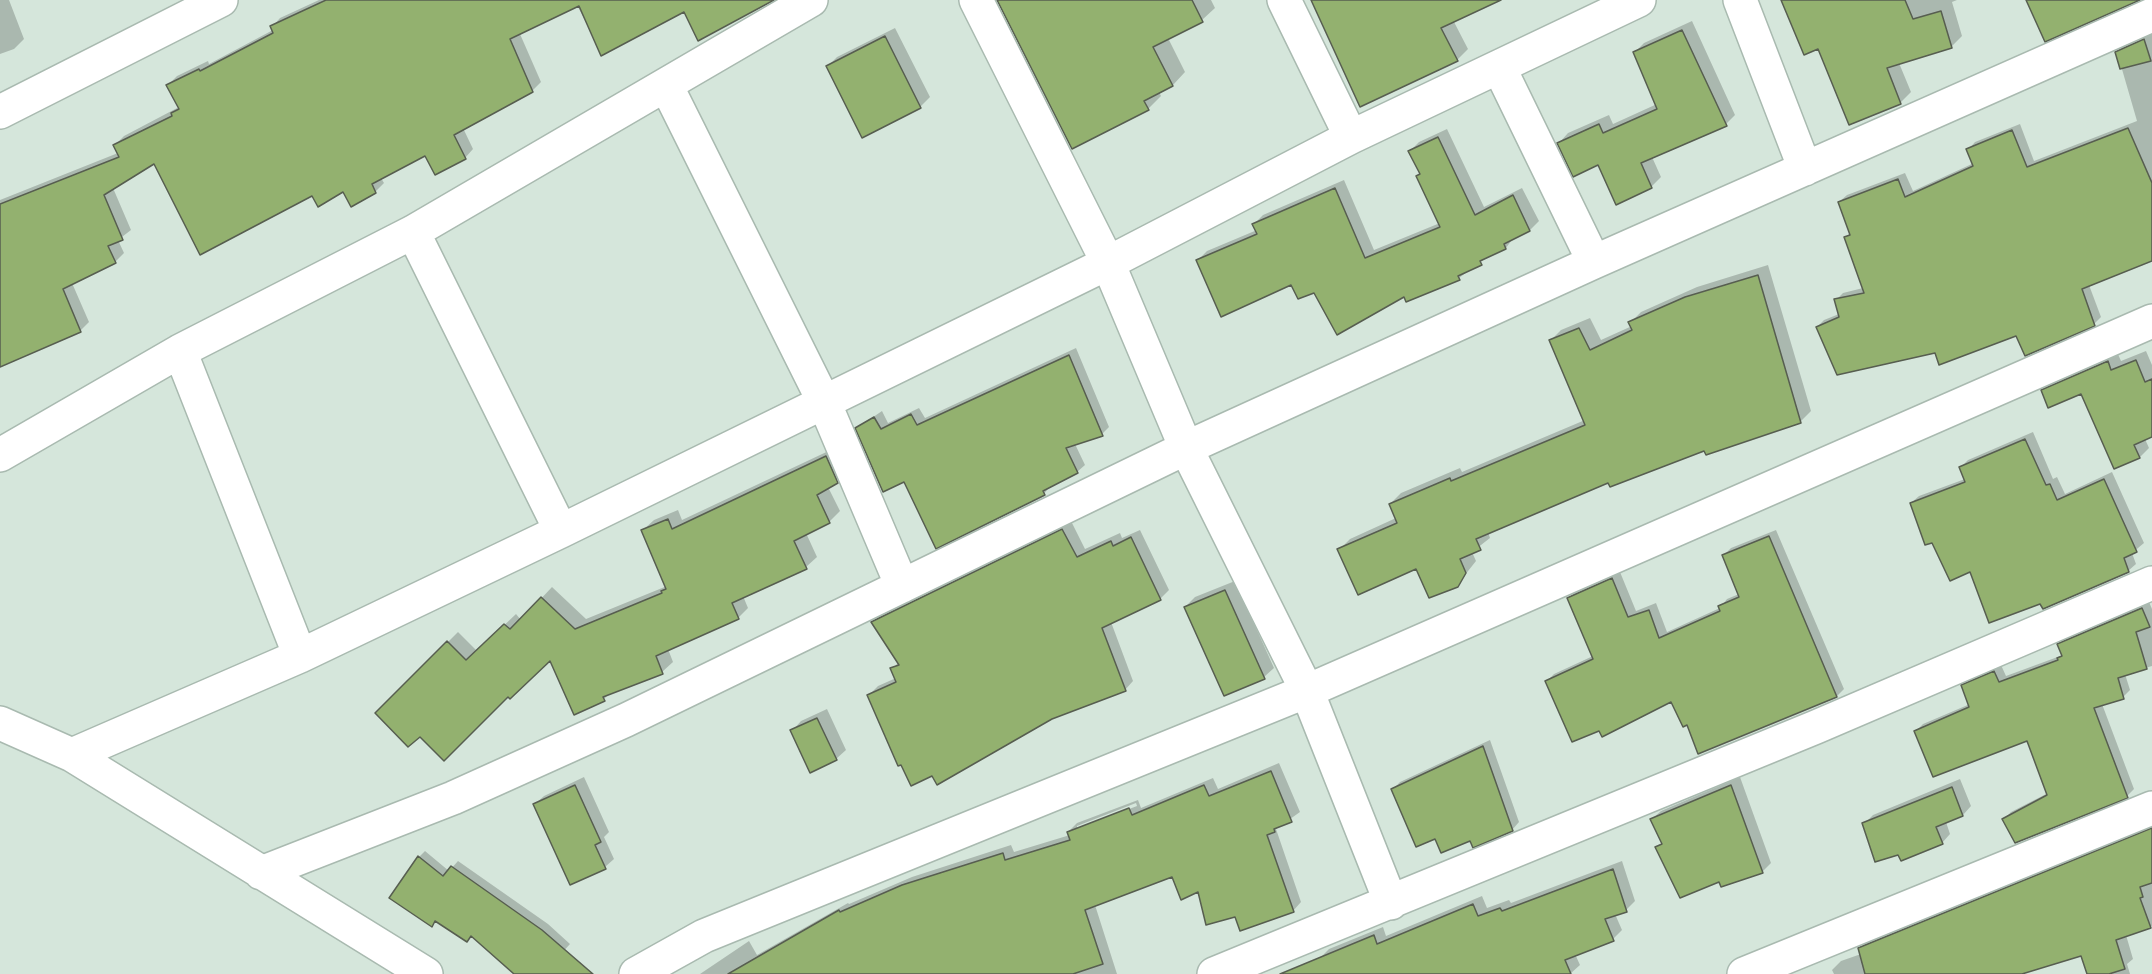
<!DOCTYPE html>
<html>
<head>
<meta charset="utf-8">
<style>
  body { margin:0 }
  canvas { display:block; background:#d5e6db }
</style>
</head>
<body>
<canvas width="2152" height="974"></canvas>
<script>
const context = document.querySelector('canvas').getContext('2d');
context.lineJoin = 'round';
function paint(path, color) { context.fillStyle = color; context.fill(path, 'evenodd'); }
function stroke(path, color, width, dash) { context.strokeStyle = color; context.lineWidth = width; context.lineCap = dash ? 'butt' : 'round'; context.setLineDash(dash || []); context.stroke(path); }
paint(new Path2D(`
  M 0,0 L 9,0 L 24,39 L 14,49 L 0,54 Z
  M 319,0 L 770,0 L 684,10 L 602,54 L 577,5 L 520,34 L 541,82 L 532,91 L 463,128 L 473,149 L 465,158 L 426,154 L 381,178 L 384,183 L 375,192 L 351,205 L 343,190 L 313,194 L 155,162 L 113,188 L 131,230 L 118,240 L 124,253 L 115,262 L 72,283 L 89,322 L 81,330 L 0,365 L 0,200 L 118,153 L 115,145 L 124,136 L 179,107 L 168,85 L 177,76 L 208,61 L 209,64 L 273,30 L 272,27 L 280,18 Z
  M 999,0 L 1211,0 L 1215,8 L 1202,20 L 1168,38 L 1185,72 L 1173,85 L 1159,92 L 1161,96 L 1148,109 Z
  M 1313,0 L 1497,0 L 1453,20 L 1468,49 L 1457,60 Z
  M 1783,0 L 1957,0 L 1952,2 L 1962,36 L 1951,47 L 1899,63 L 1911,92 L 1900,103 L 1819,47 Z
  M 1692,21 L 1735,115 L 1726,124 L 1652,157 L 1661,177 L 1651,187 L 1559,143 L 1568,133 L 1609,115 L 1613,124 L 1657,104 L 1635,52 L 1644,43 Z
  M 895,28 L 930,97 L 920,107 L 828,66 L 837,57 Z
  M 2152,33 L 2152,260 L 2089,285 L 2101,317 L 2094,324 L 2017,334 L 1936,351 L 1817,327 L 1824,320 L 1839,314 L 1836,300 L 1843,293 L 1863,288 L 1846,237 L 1851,232 L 1839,202 L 1847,195 L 1905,173 L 1913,191 L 1974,163 L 1968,150 L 1975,142 L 2020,124 L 2034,161 L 2137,121 L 2117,52 L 2124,45 Z
  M 1447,129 L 1484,207 L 1522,188 L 1539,221 L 1530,230 L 1514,237 L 1506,248 L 1490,255 L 1459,278 L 1405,295 L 1314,291 L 1292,283 L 1198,260 L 1207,251 L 1257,230 L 1254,224 L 1263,215 L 1344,180 L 1374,250 L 1440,223 L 1418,176 L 1421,173 L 1410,151 L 1419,142 Z
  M 1768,265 L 1811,411 L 1800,422 L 1609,481 L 1488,532 L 1490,538 L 1472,552 L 1476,561 L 1457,585 L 1417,567 L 1339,550 L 1350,539 L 1396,518 L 1390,504 L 1401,493 L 1460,468 L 1462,472 L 1585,420 L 1551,340 L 1561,330 L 1590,318 L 1601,340 L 1632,326 L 1630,323 L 1641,312 L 1697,287 Z
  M 1076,348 L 1109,427 L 1102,434 L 1075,444 L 1085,465 L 1077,472 L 1051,485 L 1044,494 L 905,480 L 857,428 L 882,411 L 888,423 L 919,408 L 925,418 Z
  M 2146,351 L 2152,365 L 2152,436 L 2145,439 L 2149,448 L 2140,457 L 2114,467 L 2082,392 L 2042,391 L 2052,381 L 2117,352 L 2121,361 Z
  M 2033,432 L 2053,479 L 2057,477 L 2065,494 L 2112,472 L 2144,543 L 2132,553 L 2136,564 L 2128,571 L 2041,602 L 1970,570 L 1911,503 L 1919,496 L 1965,479 L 1960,468 L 1968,460 Z
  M 837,447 L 848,471 L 828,487 L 840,511 L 829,522 L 806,533 L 817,557 L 806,567 L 743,596 L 748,608 L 738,618 L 668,649 L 673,662 L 662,672 L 610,693 L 604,699 L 550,658 L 508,695 L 420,734 L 377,713 L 458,632 L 477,651 L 516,614 L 521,620 L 552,587 L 586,619 L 667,586 L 643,530 L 654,520 L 678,510 L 682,520 Z
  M 1071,521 L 1085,549 L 1120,533 L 1122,538 L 1140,530 L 1169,590 L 1160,599 L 1111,622 L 1133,681 L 1125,690 L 1051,718 L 869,695 L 878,686 L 896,678 L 892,669 L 899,662 L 873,622 L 882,613 Z
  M 1776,530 L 1844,689 L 1837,696 L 1699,752 L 1688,723 L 1672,700 L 1600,729 L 1547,681 L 1554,674 L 1593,656 L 1569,598 L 1576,591 L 1620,572 L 1636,611 L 1656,603 L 1667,632 L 1720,608 L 1727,599 L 1739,594 L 1723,556 L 1731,548 Z
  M 1235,581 L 1274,668 L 1264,677 L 1185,607 L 1195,597 Z
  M 2149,602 L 2152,609 L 2152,666 L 2125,674 L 2130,690 L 2123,697 L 2102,704 L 2134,789 L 2127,796 L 2004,819 L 2011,812 L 2048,793 L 2028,739 L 1916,731 L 1923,724 L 1970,704 L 1963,686 L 1970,679 L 2001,665 L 2006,676 L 2063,655 L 2058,645 L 2065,638 Z
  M 827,709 L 846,750 L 836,759 L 792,731 L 801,721 Z
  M 1490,740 L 1519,822 L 1512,830 L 1471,839 L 1436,837 L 1393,789 L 1400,782 Z
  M 1279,763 L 1300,812 L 1276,829 L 1301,902 L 1293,911 L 1236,915 L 1173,875 L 1095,905 L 1117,974 L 700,974 L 749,941 L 757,955 L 848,903 L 849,904 L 912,877 L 1011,845 L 1014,852 L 1070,835 L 1068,832 L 1077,823 L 1138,800 L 1141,808 L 1213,778 L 1218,789 ZM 1136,803 L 1137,806 L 1077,829 L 1077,826 Z
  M 584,777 L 609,832 L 604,837 L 614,859 L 605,867 L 535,804 L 544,796 Z
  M 1740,777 L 1771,863 L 1762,872 L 1720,880 L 1657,847 L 1663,842 L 1652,819 L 1661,811 Z
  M 1960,779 L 1971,806 L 1963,815 L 1946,822 L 1950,834 L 1942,843 L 1899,853 L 1864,824 L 1873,815 Z
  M 2152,824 L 2152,926 L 2126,935 L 2133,959 L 2127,964 L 2130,974 L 2089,974 L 2082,954 L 2022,974 L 1834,974 L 1832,970 L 1841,961 L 1861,954 L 1860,948 L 1869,939 Z
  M 425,851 L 449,871 L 458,861 L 548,924 L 570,944 L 543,974 L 517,974 L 472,935 L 437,920 L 432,925 L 419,857 Z
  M 1622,861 L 1635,901 L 1626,910 L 1615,914 L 1622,930 L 1613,939 L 1575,954 L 1580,965 L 1570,974 L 1329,974 L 1320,958 L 1329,949 L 1383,927 L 1386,936 L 1482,896 L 1487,908 L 1509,900 L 1511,903 Z`), '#0003');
const building = new Path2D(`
  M 326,0 L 774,0 L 698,41 L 684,12 L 601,56 L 579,6 L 510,39 L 533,92 L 454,135 L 466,159 L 435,175 L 425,156 L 372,184 L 376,193 L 351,207 L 343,192 L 318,207 L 312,196 L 200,255 L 154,164 L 104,195 L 123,240 L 108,246 L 116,263 L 63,289 L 81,332 L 0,367 L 0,204 L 119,157 L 113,145 L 172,116 L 171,113 L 179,109 L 166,85 L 199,69 L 200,71 L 273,33 L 270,26 Z
  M 997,0 L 1192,0 L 1203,22 L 1153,47 L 1173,86 L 1144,101 L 1149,110 L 1072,149 Z
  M 1311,0 L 1501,0 L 1441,28 L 1458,61 L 1360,107 Z
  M 1781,0 L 1905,0 L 1913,19 L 1941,11 L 1952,48 L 1887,68 L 1901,104 L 1849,125 L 1818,49 L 1804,55 Z
  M 2026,0 L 2140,0 L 2045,42 Z
  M 1682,30 L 1727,126 L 1641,163 L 1652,188 L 1616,205 L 1598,165 L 1573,177 L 1557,143 L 1599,124 L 1603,133 L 1657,109 L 1633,52 Z
  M 885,36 L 921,108 L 862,138 L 826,66 Z
  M 2144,39 L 2151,61 L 2120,69 L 2115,52 Z
  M 2128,128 L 2152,183 L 2152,261 L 2082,289 L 2095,326 L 2025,356 L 2016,336 L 1939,365 L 1935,353 L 1837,375 L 1816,327 L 1839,317 L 1834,299 L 1864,293 L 1844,237 L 1850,235 L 1838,202 L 1898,179 L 1905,197 L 1973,166 L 1966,149 L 2012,130 L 2027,167 Z
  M 1438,137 L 1475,215 L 1513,195 L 1530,231 L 1504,244 L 1506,249 L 1480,261 L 1482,265 L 1458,276 L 1460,280 L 1406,302 L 1404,297 L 1337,335 L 1314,293 L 1298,299 L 1291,285 L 1221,317 L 1196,260 L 1257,234 L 1252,224 L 1335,188 L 1365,258 L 1440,227 L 1416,176 L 1420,174 L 1408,151 Z
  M 1758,275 L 1801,423 L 1706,455 L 1704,451 L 1610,487 L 1608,483 L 1476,539 L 1481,550 L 1460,559 L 1466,573 L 1458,587 L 1429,598 L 1416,569 L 1358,595 L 1337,549 L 1397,523 L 1389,504 L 1450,478 L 1451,481 L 1585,425 L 1549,340 L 1579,328 L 1590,350 L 1632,330 L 1628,322 L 1685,297 Z
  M 1069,355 L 1103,436 L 1066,448 L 1078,473 L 1043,491 L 1045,495 L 936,549 L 904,482 L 883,492 L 855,428 L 874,417 L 881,429 L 911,414 L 917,425 Z
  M 2136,360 L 2145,382 L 2152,379 L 2152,437 L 2134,445 L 2140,458 L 2114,469 L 2081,394 L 2048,408 L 2041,390 L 2108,361 L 2111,370 Z
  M 2025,439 L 2046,485 L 2050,484 L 2057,500 L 2104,479 L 2137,552 L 2124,558 L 2129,572 L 2043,609 L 2040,604 L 1989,623 L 1970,572 L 1950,581 L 1932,543 L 1925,545 L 1910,503 L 1965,482 L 1959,467 Z
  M 826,456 L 838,483 L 817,495 L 830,523 L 794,541 L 807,569 L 732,603 L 739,619 L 656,656 L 663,674 L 603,697 L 605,701 L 574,715 L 550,661 L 510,699 L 508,697 L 444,761 L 420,737 L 408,747 L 375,713 L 447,641 L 466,660 L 504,624 L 510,629 L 541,597 L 575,629 L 662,593 L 661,591 L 666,589 L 641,530 L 668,519 L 672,529 Z
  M 1062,529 L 1077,557 L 1111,541 L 1113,546 L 1131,537 L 1161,600 L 1102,628 L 1126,691 L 1052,719 L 937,785 L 932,776 L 911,786 L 901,765 L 898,766 L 867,695 L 896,682 L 890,668 L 899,665 L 871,622 Z
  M 1769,536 L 1837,697 L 1698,754 L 1687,725 L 1683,727 L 1671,702 L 1602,737 L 1599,731 L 1572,742 L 1545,681 L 1593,659 L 1567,598 L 1612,578 L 1628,617 L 1649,610 L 1659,638 L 1720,611 L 1718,606 L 1739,597 L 1722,555 Z
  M 1225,590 L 1265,679 L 1224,696 L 1184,607 Z
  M 2142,608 L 2150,627 L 2136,632 L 2147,669 L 2118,678 L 2124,699 L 2094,708 L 2128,798 L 2015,843 L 2002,819 L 2047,795 L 2027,741 L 1933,777 L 1914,731 L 1969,707 L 1961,685 L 1994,671 L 1999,682 L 2058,660 L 2057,658 L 2062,656 L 2057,644 Z
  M 817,718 L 837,760 L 810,773 L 790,730 Z
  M 1483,746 L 1513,831 L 1473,848 L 1470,841 L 1441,853 L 1435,839 L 1416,847 L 1391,789 Z
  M 1271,771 L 1292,822 L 1274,829 L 1275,832 L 1267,835 L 1294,912 L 1240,931 L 1235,917 L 1206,925 L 1198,892 L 1181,900 L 1172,877 L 1085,910 L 1103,964 L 1073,974 L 728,974 L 839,910 L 840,912 L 902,885 L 1003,853 L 1005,860 L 1070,840 L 1067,832 L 1129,808 L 1132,815 L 1204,785 L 1209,796 Z
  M 575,785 L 601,842 L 595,845 L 606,869 L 570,885 L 533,804 Z
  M 1731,785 L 1763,873 L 1721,887 L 1719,882 L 1680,898 L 1655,847 L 1662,844 L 1650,819 Z
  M 1952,787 L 1963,816 L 1936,827 L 1943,844 L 1901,861 L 1898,855 L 1875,862 L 1862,823 Z
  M 2152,828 L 2152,883 L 2140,887 L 2143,897 L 2140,898 L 2151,928 L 2116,940 L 2125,969 L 2109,974 L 2087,974 L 2081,956 L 2022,974 L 1865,974 L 1858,948 Z
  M 418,856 L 443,876 L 451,866 L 542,930 L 593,974 L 514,974 L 471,936 L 467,942 L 435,921 L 432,927 L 389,898 Z
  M 1613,869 L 1627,912 L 1605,919 L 1614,941 L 1565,960 L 1571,974 L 1280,974 L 1374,935 L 1377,944 L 1473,904 L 1478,916 L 1500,908 L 1502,911 Z`);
paint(building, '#93b16f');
stroke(building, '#575e50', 1.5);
const minor = new Path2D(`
  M 976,0 L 1108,263 L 1186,448 L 1307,691 L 1391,903
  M 1284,0 L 1351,137
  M 1740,0 L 1805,169
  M 1499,67 L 1594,262
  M 666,85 L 824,402 L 902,586
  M 0,112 L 221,0
  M 413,232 L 561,531
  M 180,351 L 300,656
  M 0,455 L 180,351 L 413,232 L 811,0
  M 0,723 L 72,755 L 426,974
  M 72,755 L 300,656 L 561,531 L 1108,263 L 1351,137 L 1639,0
  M 261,873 L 453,798 L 626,720 L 1186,448 L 1594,262 L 2152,15
  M 636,974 L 704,936 L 1307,691 L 2152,321
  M 1214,974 L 1816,727 L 2152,583
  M 1744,974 L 2152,808`);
stroke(minor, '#a9bab0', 36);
stroke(minor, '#fff', 33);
</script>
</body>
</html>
